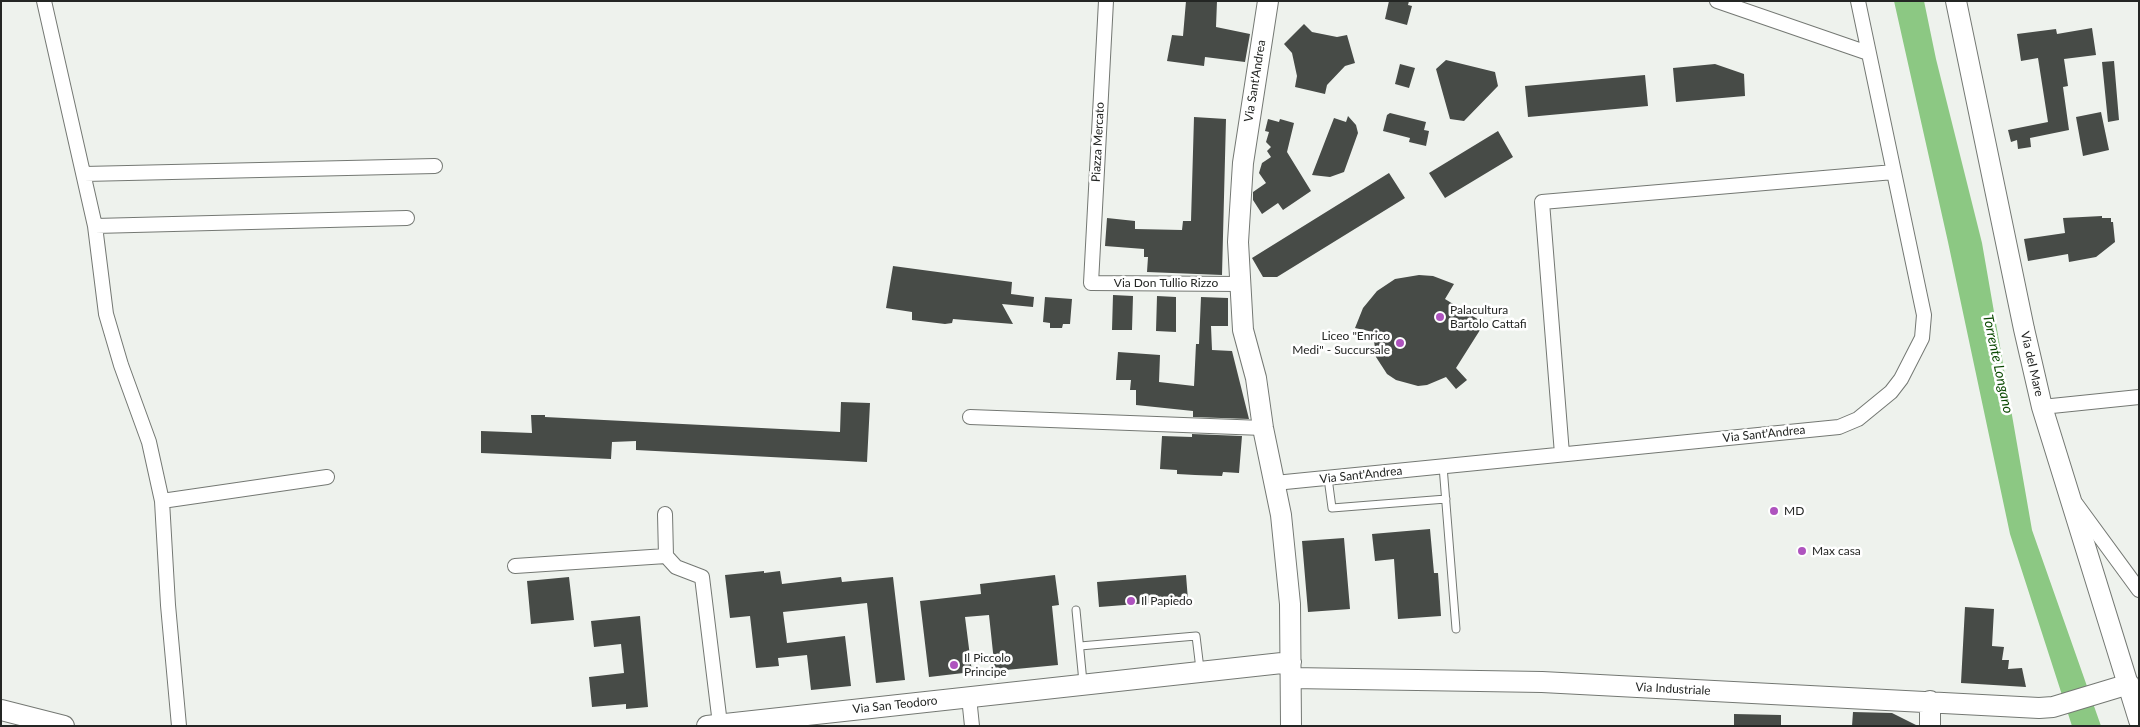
<!DOCTYPE html>
<html>
<head>
<meta charset="utf-8">
<style>
  body { margin:0 }
  #map { position:relative; width:2140px; height:727px; overflow:hidden; background:#eef2ed; font-family:Lato,sans-serif }
  canvas { display:block }
  .frame { position:absolute; inset:0; border:2px solid #242624; pointer-events:none }
</style>
</head>
<body>
<div id="map">
<canvas width="2140" height="727"></canvas>
<div class="frame"></div>
</div>
<script>
const context = document.querySelector('canvas').getContext('2d');
context.lineJoin = 'round';
function paint(path, color) { context.fillStyle = color; context.fill(path, 'evenodd'); }
function stroke(path, color, width, dash) { context.strokeStyle = color; context.lineWidth = width; context.lineCap = dash ? 'butt' : 'round'; context.setLineDash(dash || []); context.stroke(path); }
function write(font, color, halo, rows, align = 'center') {
  context.font = font + ' Lato,sans-serif'; context.lineWidth = 5; context.setLineDash([]); context.textBaseline = 'middle'; context.strokeStyle = halo; context.fillStyle = color; for (const [text, x, y, turn = 0] of rows) {
    context.save(); context.translate(x, y); context.rotate((+turn || 0) * Math.PI / 180); context.textAlign = isNaN(turn) ? turn : align; if (halo) context.strokeText(text, 0, 0); context.fillText(text, 0, 0); context.restore();
  }
}
paint(new Path2D(`
  M 1894,1 L 1924,1 L 1936,59 L 1982,243 L 2032,530 L 2101,726 L 2072,726 L 2010,534 L 1948,242 Z`), '#8cc883');
paint(new Path2D(`
  M 1186,1 L 1217,1 L 1216,27 L 1250,34 L 1245,62 L 1205,57 L 1204,66 L 1167,61 L 1172,35 L 1183,36 Z
  M 1389,1 L 1409,1 L 1408,5 L 1412,6 L 1407,25 L 1385,19 Z
  M 1304,24 L 1312,32 L 1337,37 L 1347,35 L 1355,63 L 1345,66 L 1327,85 L 1325,94 L 1295,87 L 1297,76 L 1292,53 L 1284,44 Z
  M 2092,28 L 2096,55 L 2064,59 L 2068,86 L 2063,87 L 2069,130 L 2030,138 L 2031,147 L 2018,149 L 2017,140 L 2011,142 L 2008,130 L 2048,122 L 2038,58 L 2021,61 L 2017,34 L 2056,29 L 2057,34 Z
  M 1446,60 L 1495,72 L 1498,86 L 1464,121 L 1450,119 L 1436,69 Z
  M 2114,61 L 2119,120 L 2108,122 L 2102,62 Z
  M 1400,64 L 1415,68 L 1409,88 L 1395,84 Z
  M 1715,64 L 1744,74 L 1745,96 L 1676,102 L 1673,68 Z
  M 1645,75 L 1648,106 L 1528,117 L 1525,86 Z
  M 2101,112 L 2109,150 L 2083,156 L 2076,117 Z
  M 1390,113 L 1426,122 L 1424,130 L 1429,131 L 1426,146 L 1409,142 L 1410,138 L 1383,131 L 1387,115 Z
  M 1348,116 L 1356,125 L 1358,133 L 1344,172 L 1330,177 L 1312,175 L 1334,118 L 1346,122 Z
  M 1194,117 L 1226,119 L 1222,275 L 1147,272 L 1148,257 L 1144,257 L 1144,249 L 1105,246 L 1107,218 L 1135,221 L 1135,229 L 1182,230 L 1183,221 L 1191,221 Z
  M 1268,119 L 1279,122 L 1280,119 L 1294,123 L 1287,152 L 1311,191 L 1283,210 L 1278,203 L 1262,214 L 1253,200 L 1253,192 L 1266,183 L 1259,173 L 1262,163 L 1271,157 L 1267,151 L 1271,147 L 1266,142 L 1269,132 L 1265,131 Z
  M 1498,131 L 1513,157 L 1445,198 L 1429,173 Z
  M 1389,173 L 1405,198 L 1277,277 L 1263,277 L 1252,258 Z
  M 2102,216 L 2102,218 L 2111,218 L 2111,222 L 2113,222 L 2115,242 L 2096,257 L 2069,262 L 2068,254 L 2028,261 L 2024,239 L 2065,233 L 2063,218 Z
  M 893,266 L 1012,282 L 1011,294 L 1034,297 L 1033,307 L 1002,304 L 1013,324 L 953,319 L 952,323 L 945,324 L 912,320 L 912,312 L 886,308 Z
  M 1419,275 L 1433,276 L 1454,284 L 1445,299 L 1479,320 L 1477,326 L 1480,330 L 1456,368 L 1467,380 L 1456,389 L 1446,377 L 1427,385 L 1418,386 L 1396,380 L 1387,374 L 1376,357 L 1373,332 L 1355,328 L 1363,308 L 1377,291 L 1395,279 Z
  M 1113,295 L 1133,296 L 1132,330 L 1112,330 Z
  M 1157,296 L 1176,297 L 1176,332 L 1156,331 Z
  M 1045,297 L 1072,299 L 1070,324 L 1063,324 L 1062,328 L 1050,328 L 1050,323 L 1043,322 Z
  M 1201,297 L 1228,298 L 1228,326 L 1211,326 L 1212,350 L 1232,351 L 1249,419 L 1193,417 L 1193,411 L 1136,405 L 1136,390 L 1130,390 L 1131,380 L 1116,380 L 1118,352 L 1160,355 L 1159,382 L 1194,386 L 1196,344 L 1199,344 Z
  M 841,402 L 870,403 L 867,462 L 636,450 L 636,441 L 612,442 L 611,459 L 481,453 L 481,431 L 532,433 L 531,415 L 545,415 L 545,417 L 840,432 Z
  M 1192,434 L 1242,436 L 1239,473 L 1223,472 L 1222,476 L 1195,475 L 1177,474 L 1177,470 L 1160,469 L 1162,436 L 1192,437 Z
  M 1430,529 L 1434,573 L 1438,573 L 1441,616 L 1398,619 L 1394,559 L 1375,561 L 1372,534 Z
  M 1344,538 L 1350,609 L 1308,612 L 1302,541 Z
  M 764,571 L 764,573 L 780,571 L 782,584 L 841,577 L 842,582 L 893,577 L 905,680 L 876,683 L 867,603 L 783,612 L 787,643 L 845,636 L 851,686 L 811,690 L 807,655 L 778,658 L 779,666 L 756,668 L 750,616 L 730,618 L 725,575 Z
  M 1055,575 L 1059,605 L 1052,606 L 1058,665 L 995,671 L 989,615 L 965,617 L 972,672 L 929,677 L 920,601 L 981,594 L 980,584 Z
  M 1186,575 L 1188,600 L 1099,607 L 1097,582 Z
  M 569,577 L 574,620 L 531,624 L 527,581 Z
  M 1965,607 L 1994,609 L 1992,646 L 2004,647 L 2002,660 L 2009,660 L 2008,669 L 2022,668 L 2026,687 L 1961,683 Z
  M 640,616 L 648,707 L 626,709 L 626,704 L 592,707 L 589,677 L 624,673 L 621,644 L 594,647 L 591,621 Z
  M 1853,712 L 1892,713 L 1918,726 L 1852,726 Z
  M 1734,714 L 1781,715 L 1781,726 L 1734,726 Z`), '#474b47');
const lane = new Path2D(`
  M 1443,466 L 1456,629
  M 1328,478 L 1332,508 L 1446,499
  M 1076,610 L 1083,682
  M 1080,646 L 1196,636 L 1200,669`);
const street = new Path2D(`
  M 44,1 L 95,226 L 106,314 L 121,365 L 149,442 L 162,501 L 168,605 L 179,726
  M 1106,1 L 1091,283 L 1240,284
  M 1717,1 L 1868,53
  M 84,174 L 435,166
  M 95,226 L 407,218
  M 2042,407 L 2139,397
  M 970,417 L 1263,428
  M 1562,454 L 1542,202 L 1894,172
  M 1275,483 L 1839,427 L 1858,419 L 1891,392 L 1901,379 L 1922,338 L 1924,315 L 1858,1
  M 162,501 L 327,477
  M 2076,504 L 2139,590
  M 665,514 L 666,556 L 676,567 L 702,577 L 720,724
  M 515,566 L 666,556
  M 969,697 L 972,726`);
const secondary = new Path2D(`
  M 1268,1 L 1243,163 L 1238,242 L 1243,330 L 1256,378 L 1263,428 L 1281,515 L 1290,604 L 1291,726
  M 1956,1 L 2024,329 L 2042,407 L 2139,720
  M 1292,678 L 1542,682 L 2039,708 L 2053,707 L 2129,684
  M 1,710 L 64,726
  M 707,726 L 1291,662
  M 1930,726 L 1930,701`);
stroke(lane, '#747873', 9);
stroke(street, '#747873', 16);
stroke(secondary, '#747873', 22);
stroke(lane, '#fff', 7);
stroke(street, '#fff', 14);
stroke(secondary, '#fff', 20);
for (const [x, y, r, color] of [
  [1440,317,5,"#ae53be"],
  [1400,343,5,"#ae53be"],
  [1774,511,5,"#ae53be"],
  [1802,551,5,"#ae53be"],
  [1131,601,5,"#ae53be"],
  [954,665,5,"#ae53be"]
]) { const dot = new Path2D(); dot.arc(x, y, r, 0, 2 * Math.PI); context.fillStyle = color; context.fill(dot); stroke(dot, '#fff', 2); }
write('12px', '#242624', '#fff', [
  ["Via Sant'Andrea",1255,81,-81],
  ["Piazza Mercato",1098,142,-87],
  ["Via Don Tullio Rizzo",1166,283],
  ["Via del Mare",2032,364,77],
  ["Via Sant'Andrea",1764,434,-6],
  ["Via Sant'Andrea",1361,475,-6],
  ["Via Industriale",1673,689,3],
  ["Via San Teodoro",895,705,-6]
]);
write('12px', '#242624', '#fff', [
  ["Palacultura",1450,310],
  ["Bartolo Cattafi",1450,324],
  ["Liceo \"Enrico",1390,336,"right"],
  ["Medi\" - Succursale",1390,350,"right"],
  ["MD",1784,511],
  ["Max casa",1812,551],
  ["Il Papiedo",1141,601],
  ["Il Piccolo",964,658],
  ["Principe",964,672]
], 'left');
write('italic 14px', '#0b4902', '#fff', [
  ["Torrente Longano",1998,364,78]
]);
</script>
</body>
</html>
